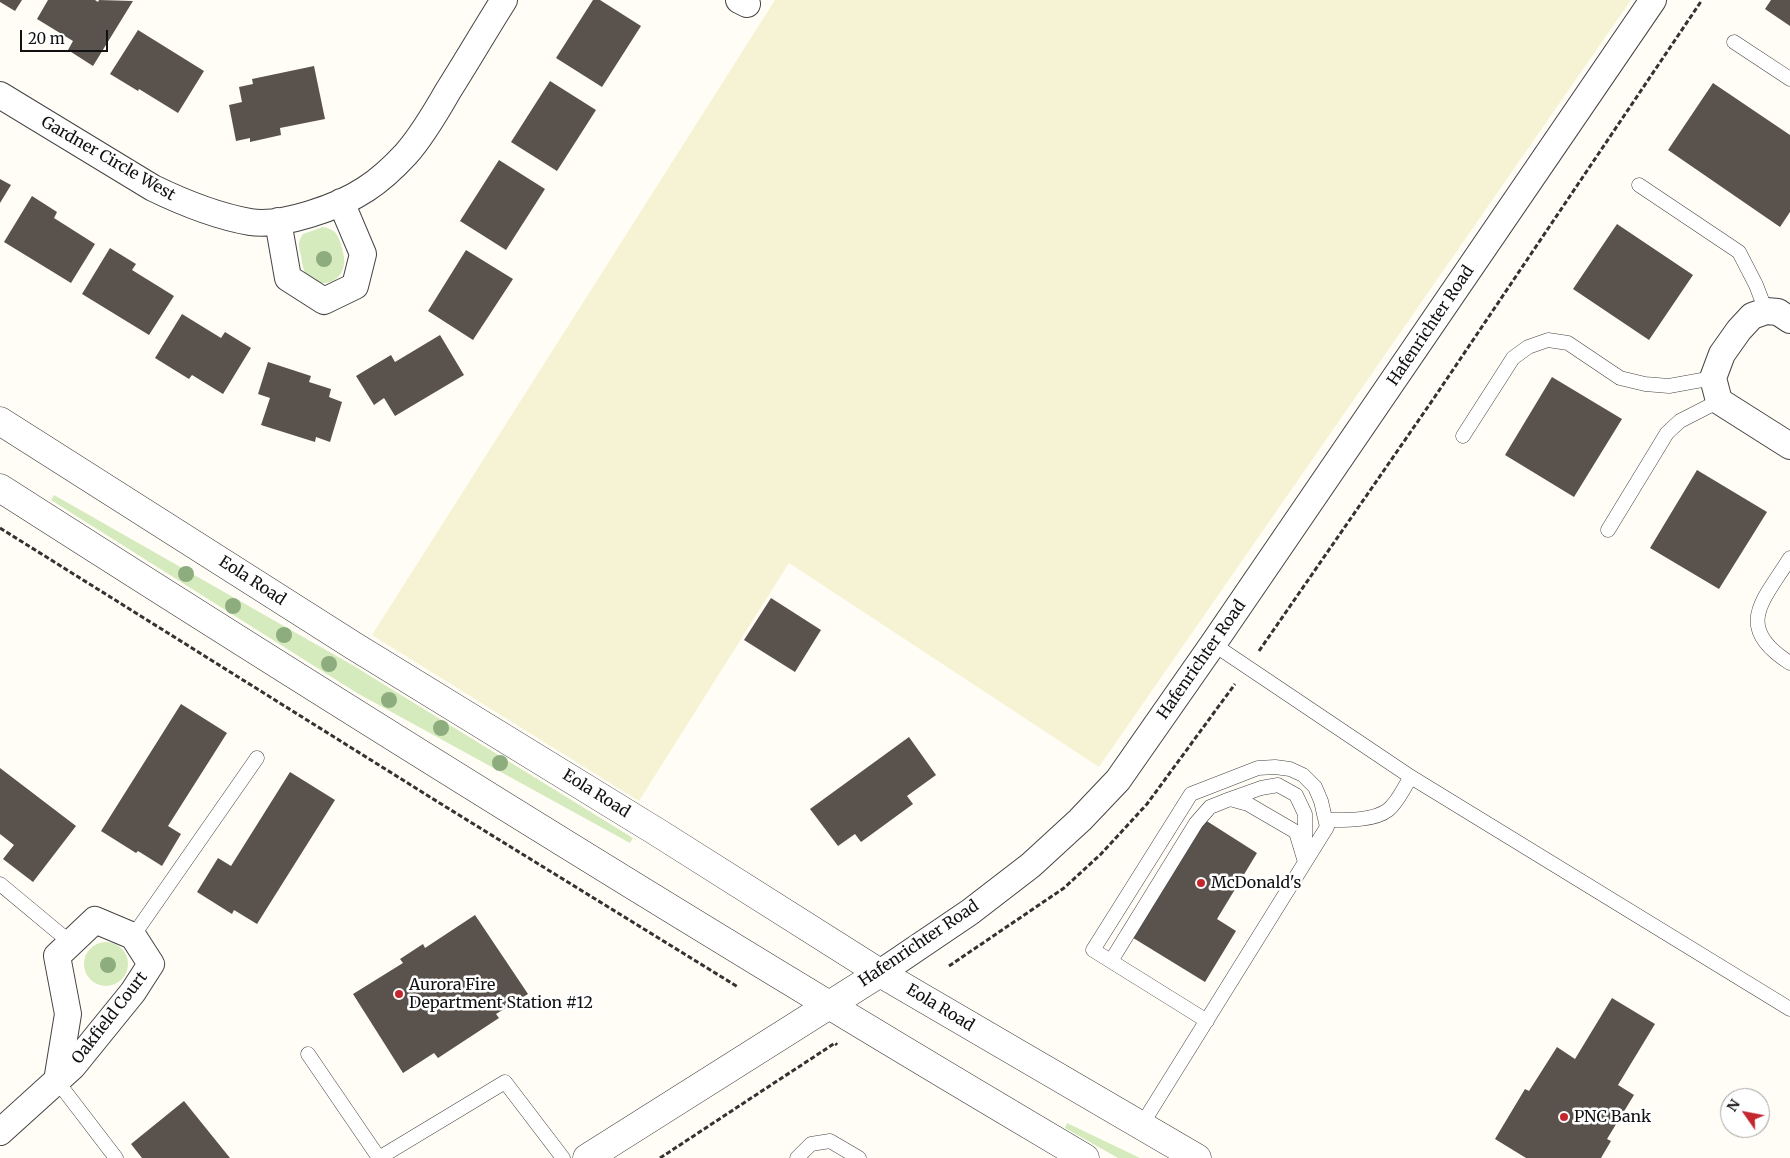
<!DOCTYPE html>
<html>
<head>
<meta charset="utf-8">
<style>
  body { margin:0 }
  #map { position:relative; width:1790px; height:1158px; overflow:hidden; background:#fffdf5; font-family:Merriweather,serif }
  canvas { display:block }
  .north { position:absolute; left:1720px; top:1088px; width:50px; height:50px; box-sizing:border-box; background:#fff; border:1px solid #a0a0a0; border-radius:50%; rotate:303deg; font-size:14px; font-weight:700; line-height:20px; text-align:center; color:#111 }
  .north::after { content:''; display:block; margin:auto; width:18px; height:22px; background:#c4262e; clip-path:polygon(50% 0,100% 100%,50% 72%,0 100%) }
  .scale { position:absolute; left:20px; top:30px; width:88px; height:22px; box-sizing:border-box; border:2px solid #111; border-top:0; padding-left:6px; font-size:15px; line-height:18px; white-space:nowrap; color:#111; -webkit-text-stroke:4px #fff; paint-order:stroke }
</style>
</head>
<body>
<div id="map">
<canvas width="1790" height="1158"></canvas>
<div class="north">N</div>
<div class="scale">20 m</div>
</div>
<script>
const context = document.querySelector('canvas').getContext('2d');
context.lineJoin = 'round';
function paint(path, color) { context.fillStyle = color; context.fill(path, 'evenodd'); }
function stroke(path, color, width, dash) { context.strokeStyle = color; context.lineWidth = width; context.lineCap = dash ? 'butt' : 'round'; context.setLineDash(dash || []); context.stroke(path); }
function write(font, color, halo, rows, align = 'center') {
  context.font = font + ' Merriweather,serif'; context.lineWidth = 5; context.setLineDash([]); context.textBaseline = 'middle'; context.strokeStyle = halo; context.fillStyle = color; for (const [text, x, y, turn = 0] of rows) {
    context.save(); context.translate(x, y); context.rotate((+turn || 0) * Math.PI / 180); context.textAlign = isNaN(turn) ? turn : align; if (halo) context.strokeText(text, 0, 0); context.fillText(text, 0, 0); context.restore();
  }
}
paint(new Path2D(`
  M 775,0 L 1631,0 L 1099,767 L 789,563 L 639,801 L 372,635 Z`), '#f6f3d4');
paint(new Path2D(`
  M 323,227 C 337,230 338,235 342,248 C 343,253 345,259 344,264 C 342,283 320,290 307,275 C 303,271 302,262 301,256 C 299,248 297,242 303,234 Z
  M 54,495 L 354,666 L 633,838 L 630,843 L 357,693 L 51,500 Z
  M84 964a22 22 0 1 1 44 0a22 22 0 1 1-44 0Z
  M 1067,1123 L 1140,1158 L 1118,1158 L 1065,1128 Z`), '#d5ebbd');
paint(new Path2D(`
  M 0,0 L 22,0 L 15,11 L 0,2 Z
  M 48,0 L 95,0 L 98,2 L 99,0 L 133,1 L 93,66 L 68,50 L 73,41 L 37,19 Z
  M 593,0 L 600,0 L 641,26 L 602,87 L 556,58 Z
  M 1771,0 L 1790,0 L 1790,26 L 1765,9 Z
  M 138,30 L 204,71 L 178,113 L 139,89 L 138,91 L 110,74 Z
  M 314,66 L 325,119 L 280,128 L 281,135 L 250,142 L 250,138 L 236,141 L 229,105 L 242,102 L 239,87 L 253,84 L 252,79 Z
  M 550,81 L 596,110 L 557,171 L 511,142 Z
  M 1713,83 L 1790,135 L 1790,212 L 1780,227 L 1668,150 Z
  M 499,160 L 545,189 L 506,250 L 460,221 Z
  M 0,179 L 11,185 L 0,203 Z
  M 32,196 L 57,212 L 54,218 L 95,244 L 71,283 L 4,242 Z
  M 1617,224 L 1693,275 L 1649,340 L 1573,289 Z
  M 110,248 L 136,264 L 132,270 L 174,296 L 149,335 L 82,294 Z
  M 466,250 L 513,279 L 473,340 L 428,311 Z
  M 182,314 L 221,338 L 225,332 L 251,348 L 223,394 L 192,375 L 189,379 L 155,358 Z
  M 440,335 L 464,375 L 395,416 L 384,398 L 374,405 L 356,376 L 391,355 L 395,362 Z
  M 268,362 L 311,376 L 309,382 L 331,389 L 329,397 L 342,402 L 330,442 L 316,437 L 315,442 L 261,425 L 270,398 L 258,394 Z
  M 1552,377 L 1622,419 L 1574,497 L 1505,455 Z
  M 1697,470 L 1767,512 L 1719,589 L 1650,548 Z
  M 771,598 L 821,630 L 795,672 L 744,640 Z
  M 181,704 L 227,733 L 168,826 L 181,834 L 162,866 L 138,851 L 136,853 L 101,831 Z
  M 909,737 L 936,775 L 907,796 L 913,804 L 861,842 L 855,834 L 838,846 L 810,809 Z
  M 0,768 L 76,826 L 33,882 L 3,859 L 14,845 L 0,834 Z
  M 290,772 L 335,800 L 257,924 L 234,910 L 232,914 L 197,892 L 218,858 L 231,866 Z
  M 1202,818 L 1257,853 L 1217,919 L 1236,931 L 1205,982 L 1130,936 Z
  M 475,915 L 528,994 L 496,1014 L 499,1018 L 438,1058 L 434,1053 L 403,1073 L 353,994 L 403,963 L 400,959 L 423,944 L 425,948 Z
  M 1612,998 L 1655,1024 L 1618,1085 L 1634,1095 L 1607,1139 L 1611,1141 L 1601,1158 L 1526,1158 L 1495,1139 L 1525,1089 L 1529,1091 L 1557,1047 L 1575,1059 Z
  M 184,1101 L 230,1158 L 142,1158 L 131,1144 Z`), '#5a524d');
const service = new Path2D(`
  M 1734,42 L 1790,79
  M 1639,185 L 1739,252 L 1756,285 L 1766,311
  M 1463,436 L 1513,358 L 1528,347 L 1548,340 L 1568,343 L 1620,378 L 1645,384 L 1669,386 L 1713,378
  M 1608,530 L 1667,433 L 1680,421 L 1719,401
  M 1790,558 C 1763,601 1733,627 1790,663
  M 1213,644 L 1411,777 L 1790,1009
  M 1230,799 L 1261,788 L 1278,785 L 1296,795 L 1305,814 L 1305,846
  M 1326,820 C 1344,820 1374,821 1388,810 C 1398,802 1404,787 1411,777
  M 0,884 L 71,943
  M 133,936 L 257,758
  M 1111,961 L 1196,823 L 1210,807 L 1230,799 L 1248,804 L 1296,832 L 1305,862
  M 308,1054 L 379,1158
  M 57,1081 L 116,1158
  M 1141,1126 L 1327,827 L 1321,801 L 1315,787 L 1303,775 L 1290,769 L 1275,767 L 1258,768 L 1191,794 L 1093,950 L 1207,1021
  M 379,1158 L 505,1082 L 563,1158
  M 797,1158 L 811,1144 L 830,1141 L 859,1158`);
const minor = new Path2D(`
  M 739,0 L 747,4
  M 0,95 L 153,188 C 184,203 216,216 250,222 C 282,227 339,207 366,189 C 380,180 394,167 406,154 C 422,136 436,112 448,91 C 467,61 485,30 504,0
  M 278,221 L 288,278 L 324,301 L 355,286 L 363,254 L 341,202
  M 1790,320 L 1778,312 L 1766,311 L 1752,316 L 1739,330 L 1722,354 L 1713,378 L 1719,401 L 1790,446
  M 880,973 L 970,912 L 1031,865 L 1080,820 L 1118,780 L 1213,644 L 1653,0
  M 0,1132 L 73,1066 L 133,992 L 151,964 L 133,936 L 95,920 L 57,956 L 68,1014 L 57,1081`);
const tertiary = new Path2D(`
  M 0,421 L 354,646 L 657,832 L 880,973 L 1197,1158
  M 0,488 C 358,717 719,942 1085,1158
  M 587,1158 L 880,973`);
stroke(service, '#444', 15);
stroke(minor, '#444', 28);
stroke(tertiary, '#444', 29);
stroke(new Path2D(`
  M 0,528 L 446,807 L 738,987
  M 1259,651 L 1434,398 L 1702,0
  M 949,966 L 1064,888 L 1101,854 L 1147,804 L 1235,684
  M 660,1158 L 835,1043 L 837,1045`), '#333', 3, [5, 2.5]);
stroke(service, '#fff', 14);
stroke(minor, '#fff', 26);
stroke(tertiary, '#fff', 28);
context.fillStyle = '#8dad7f';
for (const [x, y] of [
  [324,259],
  [186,574],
  [233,606],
  [284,635],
  [329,664],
  [389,700],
  [441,728],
  [500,763],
  [108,965]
]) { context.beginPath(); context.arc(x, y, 8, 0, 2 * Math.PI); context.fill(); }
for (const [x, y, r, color] of [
  [1201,883,5,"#c4262e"],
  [399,994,5,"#c4262e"],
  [1564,1117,5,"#c4262e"]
]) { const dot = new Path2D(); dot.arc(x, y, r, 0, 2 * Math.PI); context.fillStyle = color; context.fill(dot); stroke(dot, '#fff', 2); }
write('16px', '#111', '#fff', [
  ["Gardner Circle West",108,159,30],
  ["Hafenrichter Road",1431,326,-56],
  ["Eola Road",252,581,33],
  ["Hafenrichter Road",1202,660,-55],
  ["Eola Road",596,794,32],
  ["Hafenrichter Road",919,944,-34],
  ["Eola Road",940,1008,31],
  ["Oakfield Court",110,1018,-52]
]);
write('16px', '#111', '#fff', [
  ["McDonald's",1211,883],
  ["Aurora Fire",409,985],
  ["Department Station #12",409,1003],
  ["PNC Bank",1574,1117]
], 'left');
</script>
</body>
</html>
